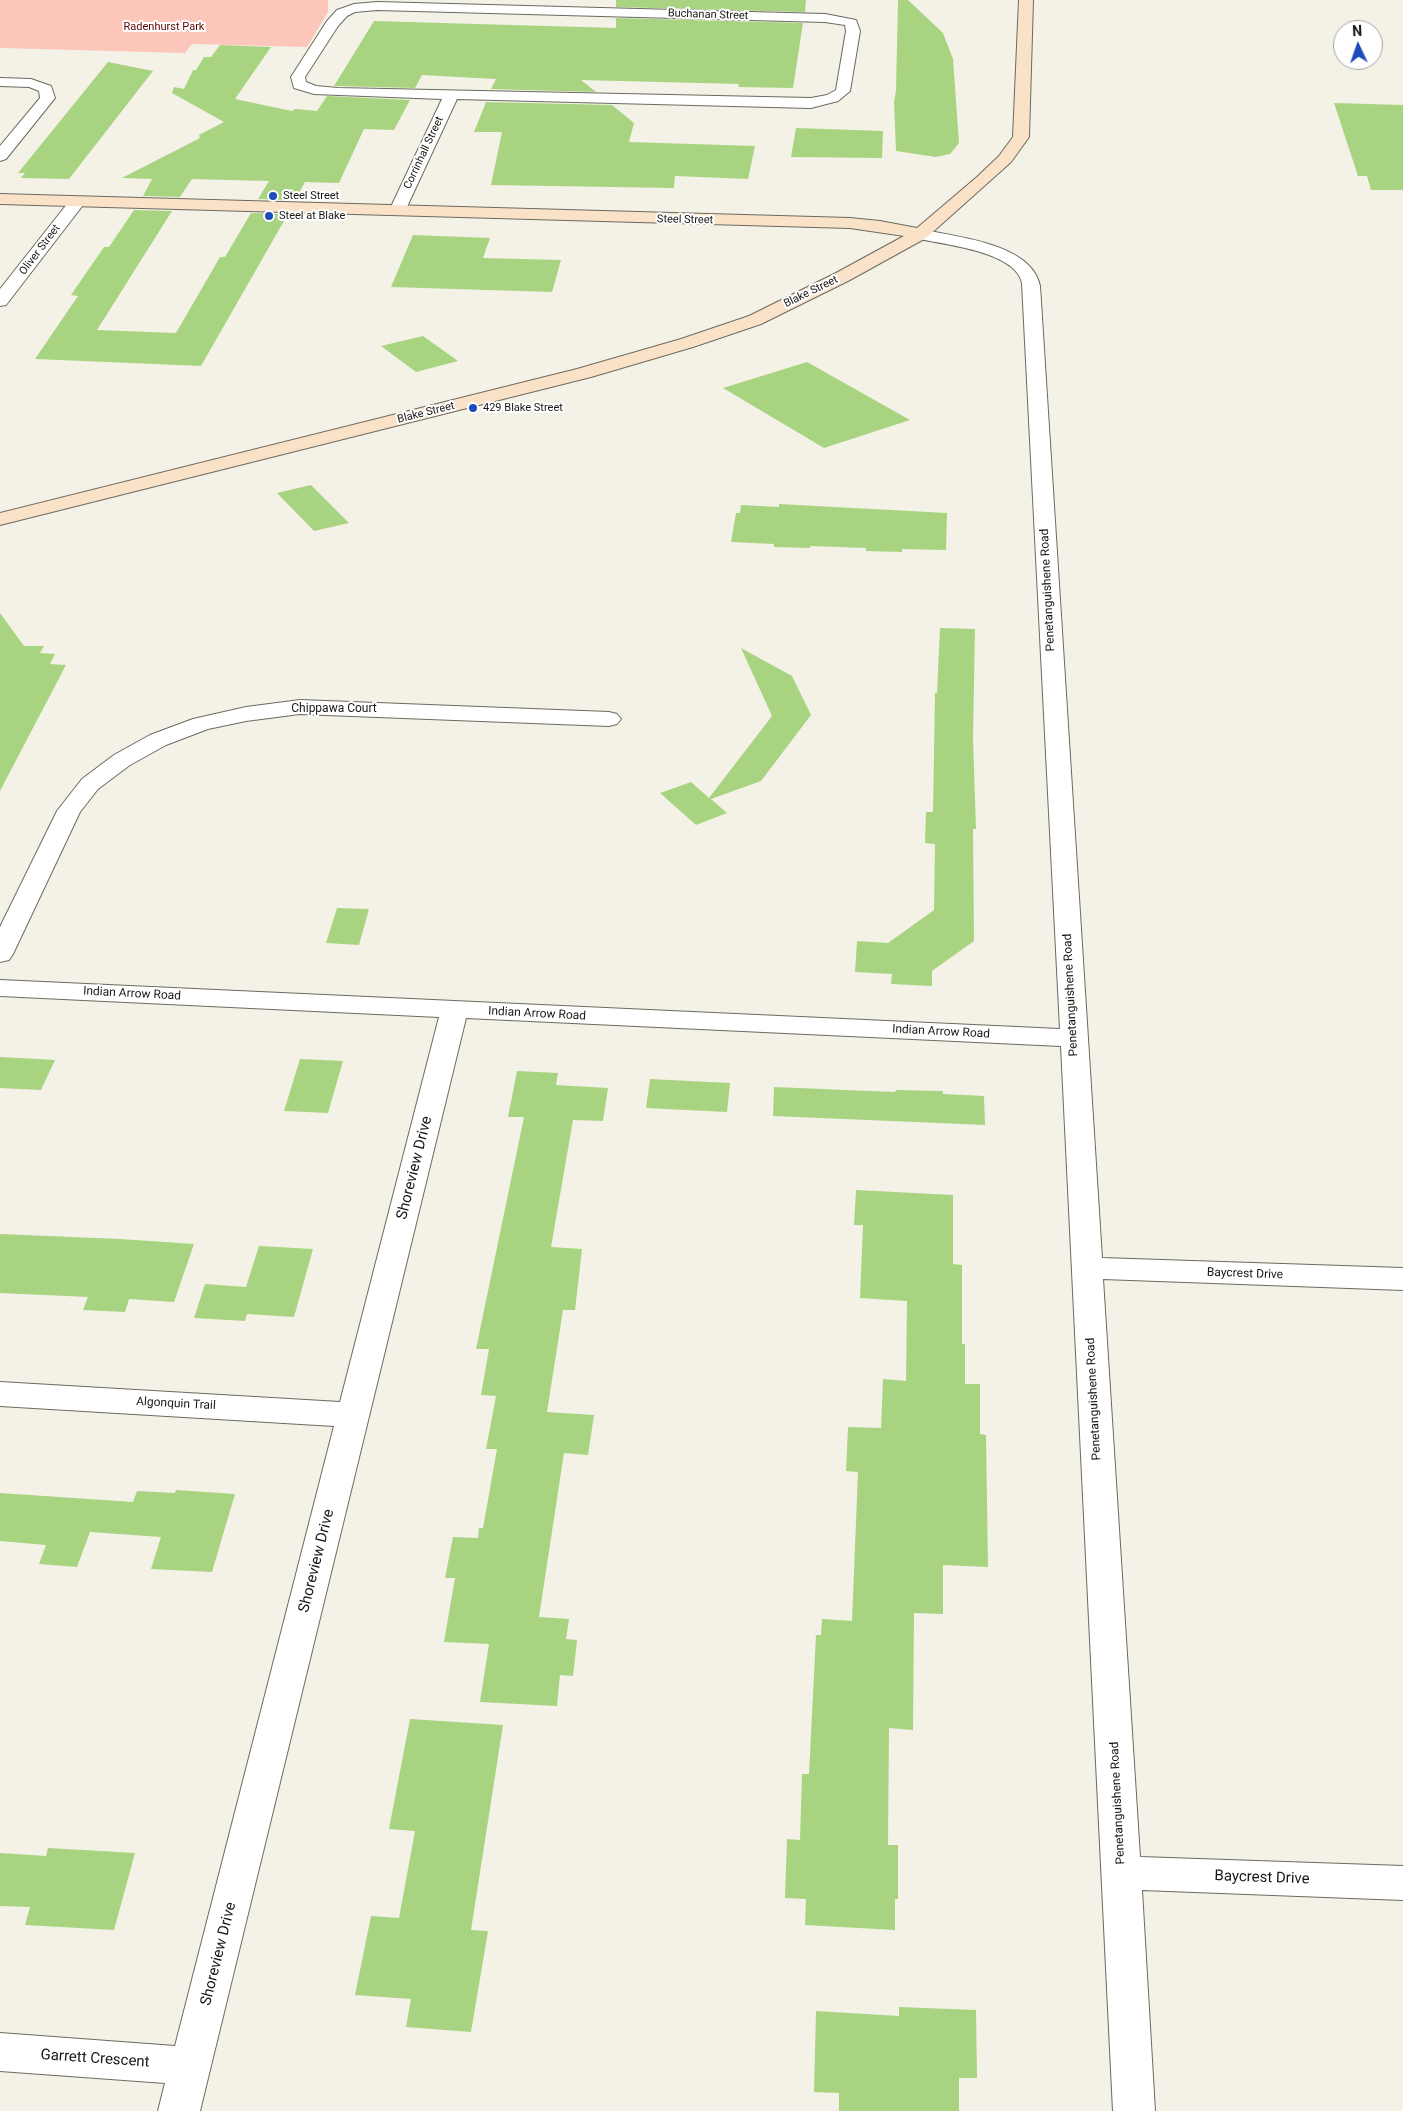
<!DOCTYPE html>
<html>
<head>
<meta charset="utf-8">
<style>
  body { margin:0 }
  #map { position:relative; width:1403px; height:2111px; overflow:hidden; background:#f4f2e6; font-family:Roboto,sans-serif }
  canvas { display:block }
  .north { position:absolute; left:1333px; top:20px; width:50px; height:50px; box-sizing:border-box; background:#fff; border:1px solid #a3a2a1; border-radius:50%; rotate:357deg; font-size:14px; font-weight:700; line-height:20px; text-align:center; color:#181713 }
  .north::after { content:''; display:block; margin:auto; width:18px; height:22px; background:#1d4cba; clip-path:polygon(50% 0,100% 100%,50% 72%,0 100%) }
</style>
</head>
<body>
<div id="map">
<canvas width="1403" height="2111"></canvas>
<div class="north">N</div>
</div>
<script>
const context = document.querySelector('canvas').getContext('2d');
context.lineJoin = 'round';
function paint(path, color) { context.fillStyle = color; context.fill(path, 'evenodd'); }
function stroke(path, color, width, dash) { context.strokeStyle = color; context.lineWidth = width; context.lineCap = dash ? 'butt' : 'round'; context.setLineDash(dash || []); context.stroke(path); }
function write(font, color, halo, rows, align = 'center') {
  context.font = font + ' Roboto,sans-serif'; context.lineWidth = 4; context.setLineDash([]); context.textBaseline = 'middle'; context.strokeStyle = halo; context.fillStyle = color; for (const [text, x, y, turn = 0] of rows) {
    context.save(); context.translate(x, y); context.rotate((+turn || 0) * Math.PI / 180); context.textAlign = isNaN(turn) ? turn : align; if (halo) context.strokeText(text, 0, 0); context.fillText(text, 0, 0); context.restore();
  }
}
paint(new Path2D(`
  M 0,0 L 328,0 L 328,12 L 307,47 L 192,44 L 185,53 L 0,48 Z`), '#fcc6ba');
paint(new Path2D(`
  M 616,0 L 806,0 L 805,12 L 616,7 Z
  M 898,0 L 908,0 L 943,33 L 953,59 L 959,143 L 950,154 L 936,157 L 896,151 L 894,102 L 896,91 Z
  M 616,18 L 803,23 L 793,88 L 738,87 L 739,84 L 581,80 L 596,92 L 491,89 L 496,79 L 422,75 L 415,88 L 334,86 L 374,21 L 616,28 Z
  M 220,45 L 271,47 L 235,99 L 292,111 L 295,109 L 317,111 L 327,96 L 410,100 L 394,130 L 364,129 L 339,183 L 305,182 L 295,200 L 258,199 L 269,181 L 192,179 L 180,197 L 143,196 L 152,179 L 122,178 L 200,138 L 199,135 L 224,122 L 172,93 L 174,87 L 184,89 L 193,70 L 196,70 L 204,57 L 211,57 Z
  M 108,62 L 153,71 L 69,179 L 21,178 L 25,173 L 18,173 Z
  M 486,102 L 612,105 L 634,123 L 629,142 L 755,146 L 748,179 L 675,176 L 674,188 L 491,185 L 502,132 L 474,132 Z
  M 1334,103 L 1403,105 L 1403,190 L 1371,190 L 1367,176 L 1358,176 Z
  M 796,128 L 883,131 L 882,158 L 791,157 Z
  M 134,210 L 172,211 L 97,330 L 176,333 L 220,257 L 225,257 L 251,213 L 288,214 L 201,366 L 35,359 L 78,296 L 71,295 L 104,247 L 109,247 Z
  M 413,235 L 490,238 L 483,258 L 561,260 L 552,292 L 391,287 Z
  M 423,336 L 458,361 L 416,372 L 381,346 Z
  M 807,362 L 910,420 L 824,448 L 723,388 Z
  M 311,485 L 349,523 L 314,531 L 277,493 Z
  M 779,504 L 947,513 L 946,550 L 902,549 L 902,552 L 866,551 L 866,548 L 810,546 L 810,548 L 774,547 L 774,544 L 731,542 L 736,513 L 740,513 L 741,505 L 779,507 Z
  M 0,613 L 24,646 L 44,646 L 40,653 L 55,654 L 50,664 L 66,665 L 0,791 Z
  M 940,628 L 975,629 L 973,738 L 976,829 L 973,829 L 974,941 L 932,971 L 932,986 L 891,984 L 892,974 L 855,972 L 857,941 L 888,943 L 934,910 L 935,844 L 925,843 L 926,812 L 933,812 L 935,693 L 937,693 Z
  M 741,648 L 792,676 L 811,715 L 761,781 L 711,799 L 727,813 L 696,825 L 660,793 L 691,782 L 709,798 L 772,716 Z
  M 337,908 L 369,909 L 359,945 L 326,943 Z
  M 0,1057 L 55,1060 L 41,1090 L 0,1088 Z
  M 300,1059 L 343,1061 L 328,1113 L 284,1111 Z
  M 517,1071 L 558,1073 L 556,1085 L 608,1088 L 603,1121 L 573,1120 L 551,1247 L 582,1249 L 575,1310 L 563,1310 L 547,1412 L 594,1415 L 588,1455 L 564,1453 L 539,1617 L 569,1619 L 566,1639 L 577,1640 L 573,1676 L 560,1675 L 557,1706 L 480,1702 L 489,1644 L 444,1642 L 455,1578 L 445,1578 L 453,1537 L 478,1538 L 479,1528 L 483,1528 L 497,1449 L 486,1449 L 496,1396 L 481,1395 L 489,1349 L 476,1349 L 524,1117 L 508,1117 Z
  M 650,1079 L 730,1083 L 727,1112 L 646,1108 Z
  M 774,1087 L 895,1092 L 896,1090 L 943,1091 L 943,1094 L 984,1096 L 985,1125 L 773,1116 Z
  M 856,1190 L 953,1195 L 953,1264 L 962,1265 L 962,1344 L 965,1344 L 965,1384 L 980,1384 L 980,1434 L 986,1435 L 988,1567 L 943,1565 L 943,1614 L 914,1613 L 913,1730 L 889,1728 L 888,1845 L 898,1845 L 898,1899 L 895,1899 L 895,1930 L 805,1925 L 806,1899 L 785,1898 L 787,1839 L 800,1840 L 802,1774 L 809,1774 L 816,1635 L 821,1635 L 822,1619 L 852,1621 L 858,1472 L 846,1471 L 848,1427 L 881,1428 L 883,1379 L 906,1381 L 907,1301 L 860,1298 L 863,1225 L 854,1225 Z
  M 0,1234 L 120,1239 L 194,1244 L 174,1302 L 129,1299 L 125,1312 L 83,1310 L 88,1297 L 0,1293 Z
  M 259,1246 L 313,1249 L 294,1317 L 247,1314 L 245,1321 L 194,1318 L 205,1284 L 246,1287 Z
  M 176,1490 L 235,1494 L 212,1572 L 151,1569 L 161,1537 L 90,1532 L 77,1567 L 39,1564 L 46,1545 L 0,1541 L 0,1493 L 133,1502 L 137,1491 L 175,1493 Z
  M 410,1719 L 503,1725 L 471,1930 L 488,1931 L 471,2032 L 406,2027 L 411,1999 L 355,1995 L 371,1916 L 399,1918 L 415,1831 L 389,1829 Z
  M 48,1848 L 135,1853 L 114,1930 L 25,1925 L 30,1907 L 0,1906 L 0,1853 L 46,1856 Z
  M 899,2007 L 976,2010 L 977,2078 L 959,2078 L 959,2111 L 839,2111 L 839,2093 L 814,2092 L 816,2011 L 899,2016 Z`), '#a8d481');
const street = new Path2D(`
  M 377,2 L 825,14 L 856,20 L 860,31 L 850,91 L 838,101 L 811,108 L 457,99 L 405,211 L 403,214 L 391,214 L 389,211 L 442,99 L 314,94 L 294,88 L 291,77 L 327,21 L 337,10 L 354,4 ZM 377,10 L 825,22 L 845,25 L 846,31 L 836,90 L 827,95 L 811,98 L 338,88 L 316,86 L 306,82 L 305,77 L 338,26 L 347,16 L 355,12 Z
  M 0,78 L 31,79 L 51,86 L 55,98 L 6,159 L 0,161 L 0,146 L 40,98 L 39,91 L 29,87 L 0,86 Z
  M 77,197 L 83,199 L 85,202 L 83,205 L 6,305 L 0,306 L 0,289 L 71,199 Z
  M 920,229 C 955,237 1032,243 1040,286 L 1102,1258 L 1403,1268 L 1403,1290 L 1103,1279 L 1140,1857 L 1403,1866 L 1403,1900 L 1142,1890 L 1155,2111 L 1113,2111 L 1061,1046 L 466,1018 L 200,2111 L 158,2111 L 165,2083 L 0,2071 L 0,2033 L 175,2046 L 334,1426 L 0,1406 L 0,1382 L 340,1402 L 439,1017 L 0,996 L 0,980 L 1060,1029 L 1022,283 C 1016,251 941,244 914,238 L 912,234 L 914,230 Z
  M 300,700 L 609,712 L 617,714 L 621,719 L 617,724 L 609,726 L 300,714 L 246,721 L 208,729 L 166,745 L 130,765 L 98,789 L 80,812 L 13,954 L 9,960 L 0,962 L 0,927 L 57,811 L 82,779 L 114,755 L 150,735 L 193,719 L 246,707 Z`);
const secondary = new Path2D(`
  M 1019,0 L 1033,0 L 1029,137 L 1011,162 L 926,238 L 848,281 L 761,324 L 693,347 L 591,377 L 0,525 L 0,513 L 577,369 L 681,339 L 749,316 L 836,273 L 904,236 L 850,228 L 0,204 L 0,194 L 850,218 L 880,221 L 917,228 L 977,177 L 999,156 L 1013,137 Z`);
stroke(street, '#6c6a5f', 2);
stroke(secondary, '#6c6a5f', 2);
paint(street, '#fff');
paint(secondary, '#fae2c9');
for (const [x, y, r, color] of [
  [273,196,5,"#1d4cba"],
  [269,216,5,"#1d4cba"],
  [473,408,5,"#1d4cba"]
]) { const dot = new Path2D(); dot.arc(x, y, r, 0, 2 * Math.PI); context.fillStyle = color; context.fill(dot); stroke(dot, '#fff', 2); }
write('11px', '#181713', '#fff', [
  ["Buchanan Street",708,15,2],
  ["Corrinhall Street",424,153,-65],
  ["Steel Street",685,220,1],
  ["Oliver Street",40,250,-53],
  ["Blake Street",811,292,-26],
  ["Blake Street",426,413,-14]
]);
write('11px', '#5c0500', '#fff', [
  ["Radenhurst Park",164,27]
]);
write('11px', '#181713', '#fff', [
  ["Steel Street",283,196],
  ["Steel at Blake",279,216],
  ["429 Blake Street",483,408]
], 'left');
write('12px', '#181713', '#fff', [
  ["Penetanguishene Road",1048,590,-93],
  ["Chippawa Court",334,709],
  ["Indian Arrow Road",132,994,3],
  ["Penetanguishene Road",1071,995,-93],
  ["Indian Arrow Road",537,1014,3],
  ["Indian Arrow Road",941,1032,3],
  ["Baycrest Drive",1245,1274,2],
  ["Penetanguishene Road",1094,1399,-93],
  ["Algonquin Trail",176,1404,3],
  ["Penetanguishene Road",1118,1803,-93]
]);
write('15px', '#181713', '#fff', [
  ["Shoreview Drive",415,1168,-76],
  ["Shoreview Drive",317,1561,-76],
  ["Baycrest Drive",1262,1878,2],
  ["Shoreview Drive",219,1954,-76],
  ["Garrett Crescent",95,2059,4]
]);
</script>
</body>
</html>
